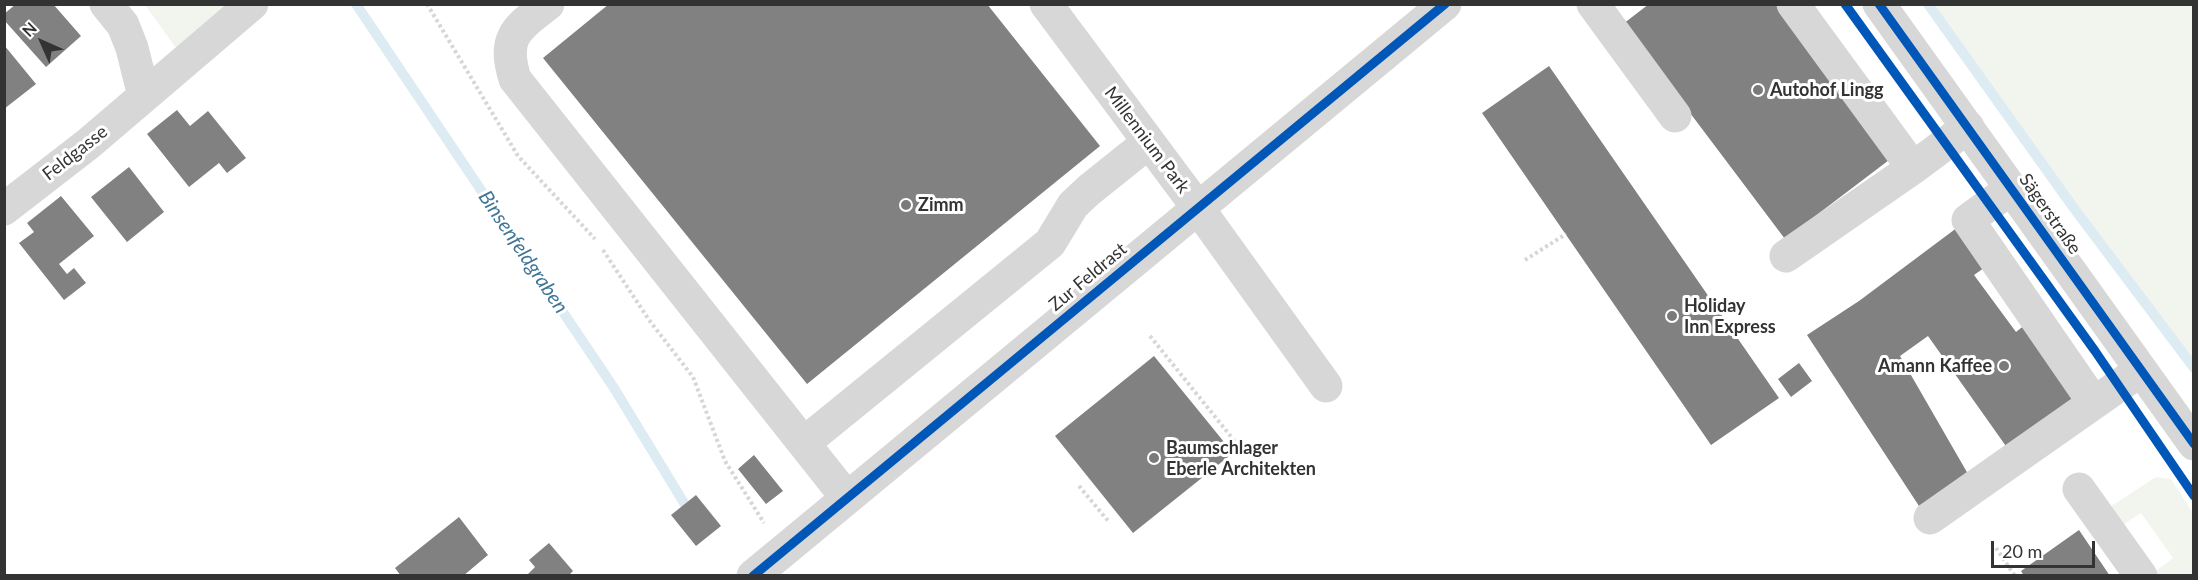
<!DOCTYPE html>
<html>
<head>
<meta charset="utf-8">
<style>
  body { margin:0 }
  #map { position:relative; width:2198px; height:580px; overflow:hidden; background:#fff; font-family:Lato,sans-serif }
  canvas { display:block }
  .frame { position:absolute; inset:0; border:6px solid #333; pointer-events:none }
  .north { position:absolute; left:12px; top:12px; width:60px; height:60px; -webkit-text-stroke:4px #fff; paint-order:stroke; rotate:315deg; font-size:16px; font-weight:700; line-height:24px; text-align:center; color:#333 }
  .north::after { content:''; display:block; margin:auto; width:21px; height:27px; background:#333; clip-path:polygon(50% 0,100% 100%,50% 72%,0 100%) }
  .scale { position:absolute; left:1991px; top:541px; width:104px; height:27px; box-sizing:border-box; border:3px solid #333; border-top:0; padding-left:8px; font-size:18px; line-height:21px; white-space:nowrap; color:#333; -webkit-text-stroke:4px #fff; paint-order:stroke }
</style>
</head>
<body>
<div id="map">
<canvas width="2198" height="580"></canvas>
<div class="frame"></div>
<div class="north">N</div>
<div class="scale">20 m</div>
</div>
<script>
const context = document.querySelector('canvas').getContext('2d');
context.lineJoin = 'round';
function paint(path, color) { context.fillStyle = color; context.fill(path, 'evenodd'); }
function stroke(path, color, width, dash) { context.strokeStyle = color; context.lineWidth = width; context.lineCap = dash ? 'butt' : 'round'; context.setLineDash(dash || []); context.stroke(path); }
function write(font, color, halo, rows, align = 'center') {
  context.font = font + ' Lato,sans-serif'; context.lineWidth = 6; context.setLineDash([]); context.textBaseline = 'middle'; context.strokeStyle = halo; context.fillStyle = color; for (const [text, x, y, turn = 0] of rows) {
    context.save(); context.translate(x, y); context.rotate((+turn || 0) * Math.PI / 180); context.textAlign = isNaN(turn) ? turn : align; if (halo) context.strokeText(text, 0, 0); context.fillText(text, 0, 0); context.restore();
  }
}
paint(new Path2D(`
  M 145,5 L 237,5 L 179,52 Z
  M 1928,5 L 2193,5 L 2193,368 L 2073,207 Z
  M 2156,477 L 2171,479 L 2193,513 L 2193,575 L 2153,575 L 2152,574 L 2173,558 L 2141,513 L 2118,528 L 2110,507 Z`), '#f1f5ed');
stroke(new Path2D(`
  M 356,4 L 614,388 L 684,503
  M 1928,4 L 2073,207 L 2194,368`), '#ddebf3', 10);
paint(new Path2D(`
  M 16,4 L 53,4 L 81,36 L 46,67 L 4,20 L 4,14 Z
  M 609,4 L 987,4 L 1100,146 L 807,384 L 543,58 Z
  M 1649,4 L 1778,4 L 1893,157 L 1785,239 L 1623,24 Z
  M 4,45 L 36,84 L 4,109 Z
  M 1549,66 L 1779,398 L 1711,445 L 1482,113 Z
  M 177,110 L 190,126 L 208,111 L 246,158 L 227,173 L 219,163 L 189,187 L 147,134 Z
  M 129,167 L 164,212 L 127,242 L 91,197 Z
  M 61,196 L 94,236 L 59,264 L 67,274 L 74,268 L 86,283 L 64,300 L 19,243 L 34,232 L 27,223 Z
  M 1962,224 L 1991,263 L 1974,275 L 2016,332 L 2026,324 L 2080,397 L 2008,449 L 1928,336 L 1900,356 L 1968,474 L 1919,506 L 1807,335 L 1859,301 Z
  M 1154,356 L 1233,453 L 1133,533 L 1055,436 Z
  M 1799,363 L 1812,381 L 1791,397 L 1778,379 Z
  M 754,455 L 783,491 L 766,504 L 738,469 Z
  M 696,495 L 721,526 L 696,546 L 671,515 Z
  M 459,517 L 488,555 L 463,576 L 401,576 L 395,568 Z
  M 2079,530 L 2110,576 L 2024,576 L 2021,571 Z
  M 549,543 L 573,571 L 568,576 L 526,576 L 535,567 L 529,560 Z`), '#818181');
stroke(new Path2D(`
  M 427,4 L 518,156 L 595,239
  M 603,250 L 649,320 L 693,377 L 725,461 L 764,523
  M 1525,260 L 1566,234
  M 1150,336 L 1245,454
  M 1079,486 L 1109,522
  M 1996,548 L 2015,576`), '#d6d6d6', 4, [3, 3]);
stroke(new Path2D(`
  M 106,4 L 123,25 L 132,48 L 144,96
  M 548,4 C 516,29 502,37 515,79 L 847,498
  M 1046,4 L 1198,208 L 1326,386
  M 1593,4 L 1675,116
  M 1793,4 L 1913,168 L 1968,127
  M 1879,4 L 2194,444
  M 2012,188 L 1968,220 L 2094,403
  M 4,209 L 88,144 L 252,4
  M 1786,256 L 1913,168
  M 804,443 L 1050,243 L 1073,205 L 1089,190 L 1149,142
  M 2079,489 L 2141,576
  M 1930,518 L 2141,370
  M 753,576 L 1445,4`), '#d7d7d7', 33);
stroke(new Path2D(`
  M 1845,4 L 2095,351 L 2194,496
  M 1879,4 L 2194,444
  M 753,576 L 1445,4`), '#0057b8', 9);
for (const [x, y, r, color] of [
  [1758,90,6,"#7a7a7a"],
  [906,205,6,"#7a7a7a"],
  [1672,316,6,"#7a7a7a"],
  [2004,366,6,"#7a7a7a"],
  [1154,458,6,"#7a7a7a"]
]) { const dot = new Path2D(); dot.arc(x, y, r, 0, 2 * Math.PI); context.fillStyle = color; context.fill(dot); stroke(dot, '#fff', 2); }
write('bold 18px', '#333', '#fff', [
  ["Autohof Lingg",1770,90],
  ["Zimm",918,205],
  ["Holiday",1684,306],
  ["Inn Express",1684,327],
  ["Amann Kaffee",1992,366,"right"],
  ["Baumschlager",1166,448],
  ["Eberle Architekten",1166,469]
], 'left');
write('18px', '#333', '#fff', [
  ["Millennium Park",1147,140,53],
  ["Feldgasse",75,153,-38],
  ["Sägerstraße",2050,214,55],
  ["Zur Feldrast",1088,277,-40]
]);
write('italic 20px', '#3f7597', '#fff', [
  ["Binsenfeldgraben",523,252,56]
]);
</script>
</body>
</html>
